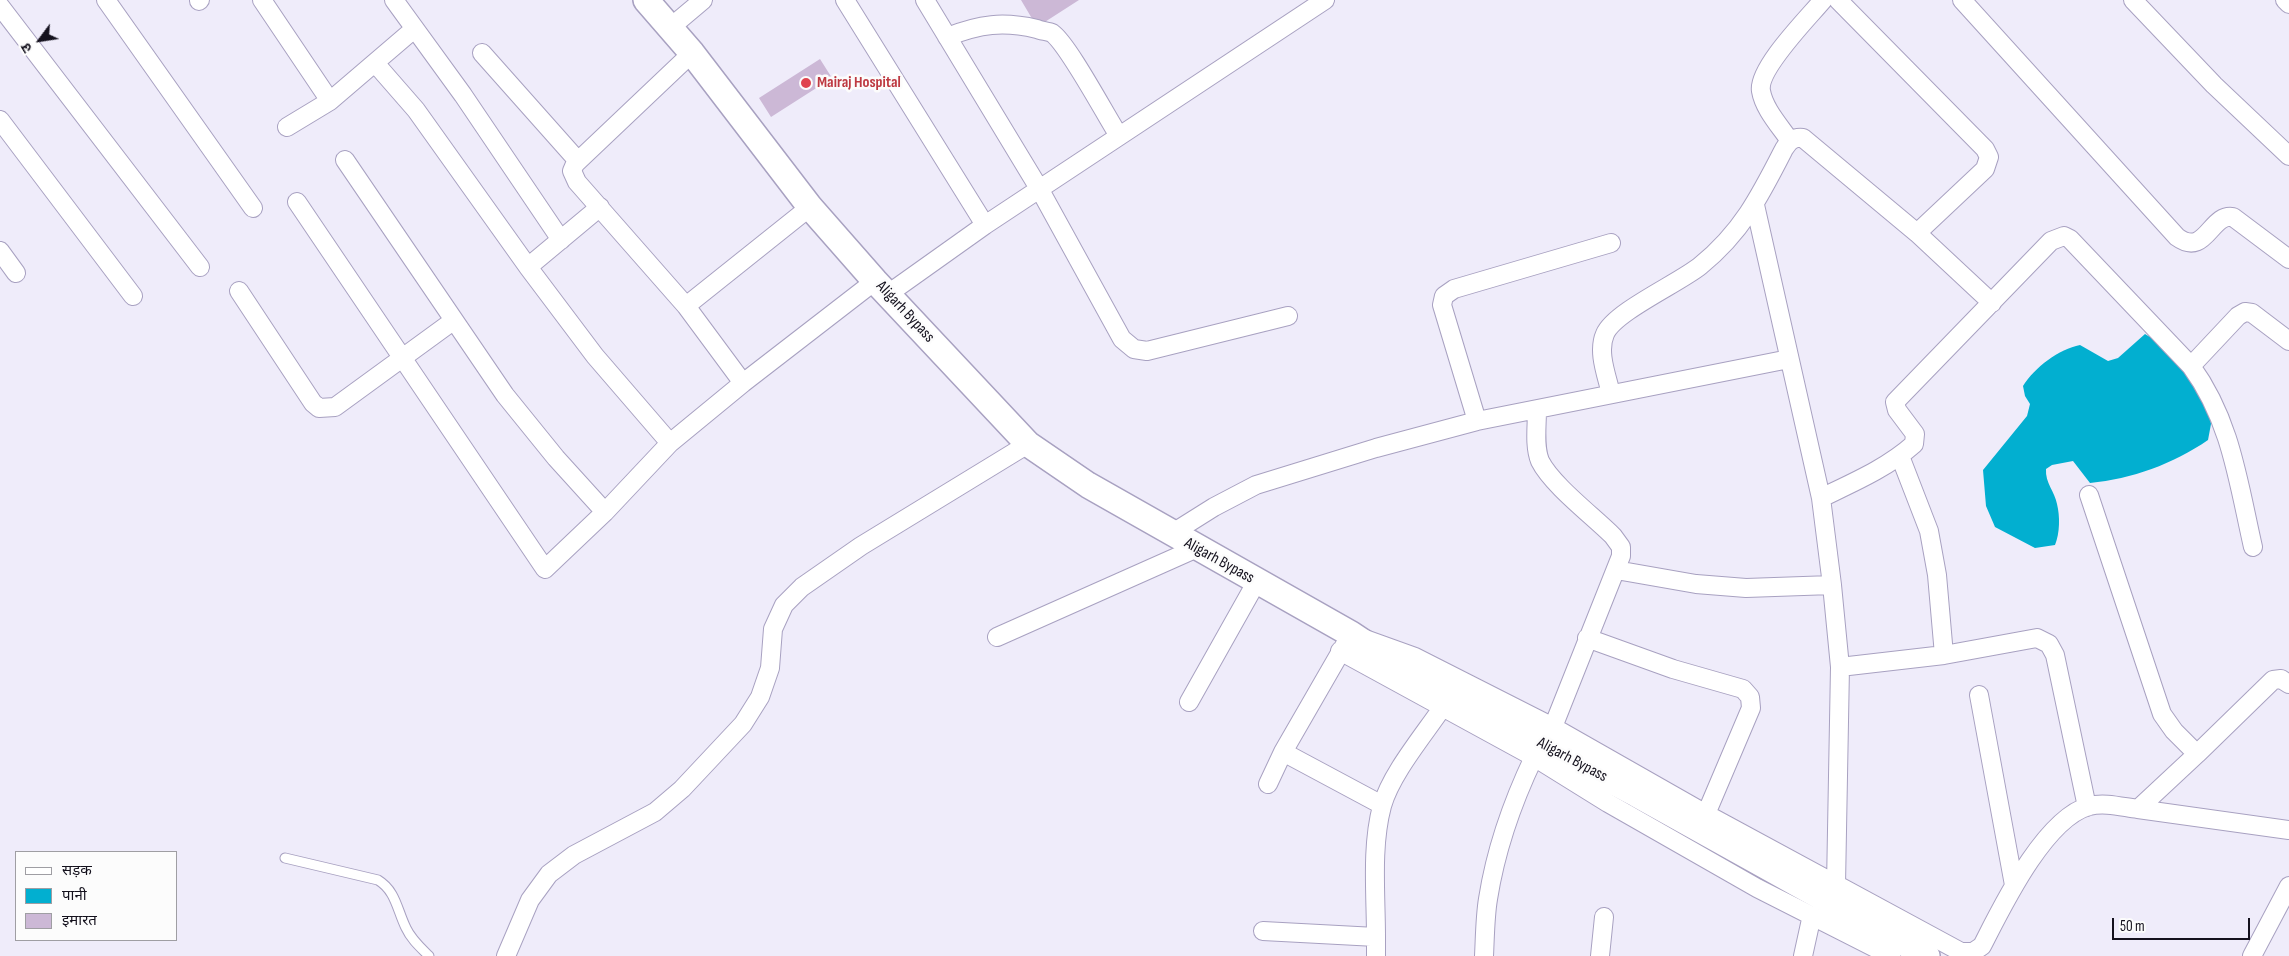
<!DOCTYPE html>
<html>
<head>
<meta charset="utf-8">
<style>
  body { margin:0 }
  #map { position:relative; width:2289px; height:956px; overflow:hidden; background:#efecfa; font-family:"Sofia Sans Condensed","Noto Sans Devanagari",sans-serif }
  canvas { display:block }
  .legend { position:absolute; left:15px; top:851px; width:162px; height:90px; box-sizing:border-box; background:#fcfcfc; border:1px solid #9f9ea3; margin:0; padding:6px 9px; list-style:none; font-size:15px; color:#14111d }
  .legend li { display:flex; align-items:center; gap:10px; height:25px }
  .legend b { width:25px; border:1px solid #9f9ea3 }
  .north { position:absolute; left:15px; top:15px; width:50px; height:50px; -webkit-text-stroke:4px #fcfcfc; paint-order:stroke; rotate:239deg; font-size:14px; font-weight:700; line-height:20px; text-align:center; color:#14111d }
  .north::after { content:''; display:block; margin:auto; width:18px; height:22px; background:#14111d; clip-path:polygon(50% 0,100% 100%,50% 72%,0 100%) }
  .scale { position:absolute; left:2112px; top:918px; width:138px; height:22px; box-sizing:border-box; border:2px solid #14111d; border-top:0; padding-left:6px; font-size:15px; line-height:18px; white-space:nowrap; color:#14111d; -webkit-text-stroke:4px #fcfcfc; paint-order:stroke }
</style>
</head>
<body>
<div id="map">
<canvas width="2289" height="956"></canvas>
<ul class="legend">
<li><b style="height:6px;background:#fff"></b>सड़क</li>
<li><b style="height:14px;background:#02afd0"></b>पानी</li>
<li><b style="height:14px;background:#ccb8d6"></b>इमारत</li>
</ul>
<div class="north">उ</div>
<div class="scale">50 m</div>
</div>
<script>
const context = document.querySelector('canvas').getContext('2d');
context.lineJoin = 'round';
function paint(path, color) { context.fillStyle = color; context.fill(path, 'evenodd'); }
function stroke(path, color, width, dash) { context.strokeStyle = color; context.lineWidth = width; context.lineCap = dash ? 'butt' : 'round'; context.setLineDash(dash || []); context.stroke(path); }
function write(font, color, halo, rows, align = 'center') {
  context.font = font + ' "Sofia Sans Condensed",sans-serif'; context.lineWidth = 5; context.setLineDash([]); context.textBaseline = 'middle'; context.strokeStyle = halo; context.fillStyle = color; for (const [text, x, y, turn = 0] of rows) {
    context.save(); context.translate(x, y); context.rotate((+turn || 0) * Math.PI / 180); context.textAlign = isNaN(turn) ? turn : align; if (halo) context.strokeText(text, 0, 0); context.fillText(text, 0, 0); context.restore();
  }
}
paint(new Path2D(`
  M 2145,334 L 2163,345 L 2208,402 L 2211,424 L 2208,440 C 2173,464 2132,479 2090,483 L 2073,461 L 2052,465 L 2046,469 C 2045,483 2055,492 2057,504 C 2060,516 2060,533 2055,545 L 2035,548 L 1995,527 L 1986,506 L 1983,470 L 2027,416 L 2030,404 L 2025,396 L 2023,386 C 2035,367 2059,349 2080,345 L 2108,361 L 2118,358 Z`), '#02afd0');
paint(new Path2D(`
  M 1021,0 L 1079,0 L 1037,27 Z
  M 820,59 L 832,78 L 771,117 L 759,98 Z`), '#ccb8d6');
const service = new Path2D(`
  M 285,858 L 378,880 C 396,891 397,910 406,928 C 411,939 420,947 429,956`);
const minor = new Path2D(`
  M 106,0 L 253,208
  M 262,0 L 330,101
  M 394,0 L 463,95 L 561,240
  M 845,0 L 985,225
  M 925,0 L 1040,190 L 1122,339 L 1134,349 L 1147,351 L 1288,316
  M 1838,0 L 1985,149 L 1989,157 L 1985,169 L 1917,233
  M 1962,0 L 2177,237 C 2206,258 2210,213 2233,217 L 2289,259
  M 2133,0 L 2214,85 L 2289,156
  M 2285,0 L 2289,4
  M 199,1 L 200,0
  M 0,6 L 200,267
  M 671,27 L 703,0
  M 947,37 C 980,24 1003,21 1037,29 C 1041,31 1048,31 1052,33 C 1068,44 1106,116 1119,136
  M 482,53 L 578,161
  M 692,53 L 575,164 L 572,171 L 577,182 L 686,306 L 743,383
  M 375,63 L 416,110 L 528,267 L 595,356 L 670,443 L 743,383 L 875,281
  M 0,120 L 133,296
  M 287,127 L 330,101 L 413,30
  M 1790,141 C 1780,126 1764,109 1761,91 C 1757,69 1808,18 1823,0
  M 345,160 L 505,395 L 556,458 L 605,512
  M 297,202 L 545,569 L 605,512 L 670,443
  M 1755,205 L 1821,498 L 1832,585 L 1840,667 L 1836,885
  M 0,251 L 16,273
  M 528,267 L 600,207
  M 239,291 L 313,403 L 319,408 L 335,407 L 453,321
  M 888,294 L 985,225 L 1325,0
  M 686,306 L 810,207
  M 2191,366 L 2238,316 L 2245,312 L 2252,313 L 2289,341
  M 1611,394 C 1607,376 1597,352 1605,334 C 1614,312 1679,283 1700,266 C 1742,232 1760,196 1784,149 C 1789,141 1793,137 1803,138 L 1917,233 L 1992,303
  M 1537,410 C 1537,426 1534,446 1540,461 C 1552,485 1593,516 1613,536 L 1621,547 L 1621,556 L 1553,727
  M 1477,421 L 1442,305 L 1444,296 L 1454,289 L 1611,243
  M 1900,456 L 1929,531 L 1937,575 L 1944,655
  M 1821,498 C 1854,482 1887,468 1914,444 L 1915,434 L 1897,410 L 1895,402 L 2051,241 L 2064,236 L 2070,239 L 2191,366 C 2231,421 2238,481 2253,547
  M 1171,534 L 1214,507 L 1256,485 L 1376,448 L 1477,421 L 1789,359
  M 1616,570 L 1696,584 L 1746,588 L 1832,585
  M 997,637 L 1197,548
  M 1587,638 L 1673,669 L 1743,689 L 1750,697 L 1751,708 L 1706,814
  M 1340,651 L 1534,757 L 1608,803 L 1757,888 L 1891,956
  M 1840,667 L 1944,655 L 2037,638 L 2049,644 L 2055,655 L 2087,807
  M 1979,695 L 2014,885
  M 1189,702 L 1257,581
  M 1283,752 L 1382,805
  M 2197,754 L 2273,680 L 2281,679 L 2289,684
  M 1268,784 L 1283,752 L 1351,634 L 1415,657 L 1553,727 L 1706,814 L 1961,952 L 1973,952 L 1982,946 C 2002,907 2044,819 2089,806 C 2105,802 2122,807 2138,809 L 2197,754 L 2174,731 L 2162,714 L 2089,495
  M 2138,809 L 2289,830
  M 1263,931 L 1376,937 C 1376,895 1371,847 1382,806 C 1391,774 1423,736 1442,708
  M 506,956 L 530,900 L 549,874 L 574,855 L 655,812 L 682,789 L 743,724 L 760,697 L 770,668 L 773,629 L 784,605 L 802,587 L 861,546 L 1028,444
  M 1376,956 L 1376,937
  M 1484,956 C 1485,937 1485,917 1488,899 C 1496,848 1512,803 1534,757
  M 1600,956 L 1604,917
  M 1803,956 L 1812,915
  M 2252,956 L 2289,886`);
const secondary = new Path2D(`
  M 646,0 L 692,53 L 810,207 L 875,281 L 1028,444 L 1088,485 L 1351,634 L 1420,680 L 1636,794 L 1927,956`);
stroke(service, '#a8a1c1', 11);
stroke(minor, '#a8a1c1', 20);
stroke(secondary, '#a8a1c1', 28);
stroke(service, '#fff', 9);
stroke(minor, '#fff', 18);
stroke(secondary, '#fff', 25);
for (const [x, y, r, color] of [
  [806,83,6,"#e0444e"]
]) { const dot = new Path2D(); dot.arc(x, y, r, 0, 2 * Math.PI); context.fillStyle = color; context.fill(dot); stroke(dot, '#fcfcfc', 2); }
write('bold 16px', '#be3a42', '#fcfcfc', [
  ["Mairaj Hospital",817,83]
], 'left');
write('16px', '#14111d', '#fcfcfc', [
  ["Aligarh Bypass",905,312,47],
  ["Aligarh Bypass",1219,561,29],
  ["Aligarh Bypass",1572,760,28]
]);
</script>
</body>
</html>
